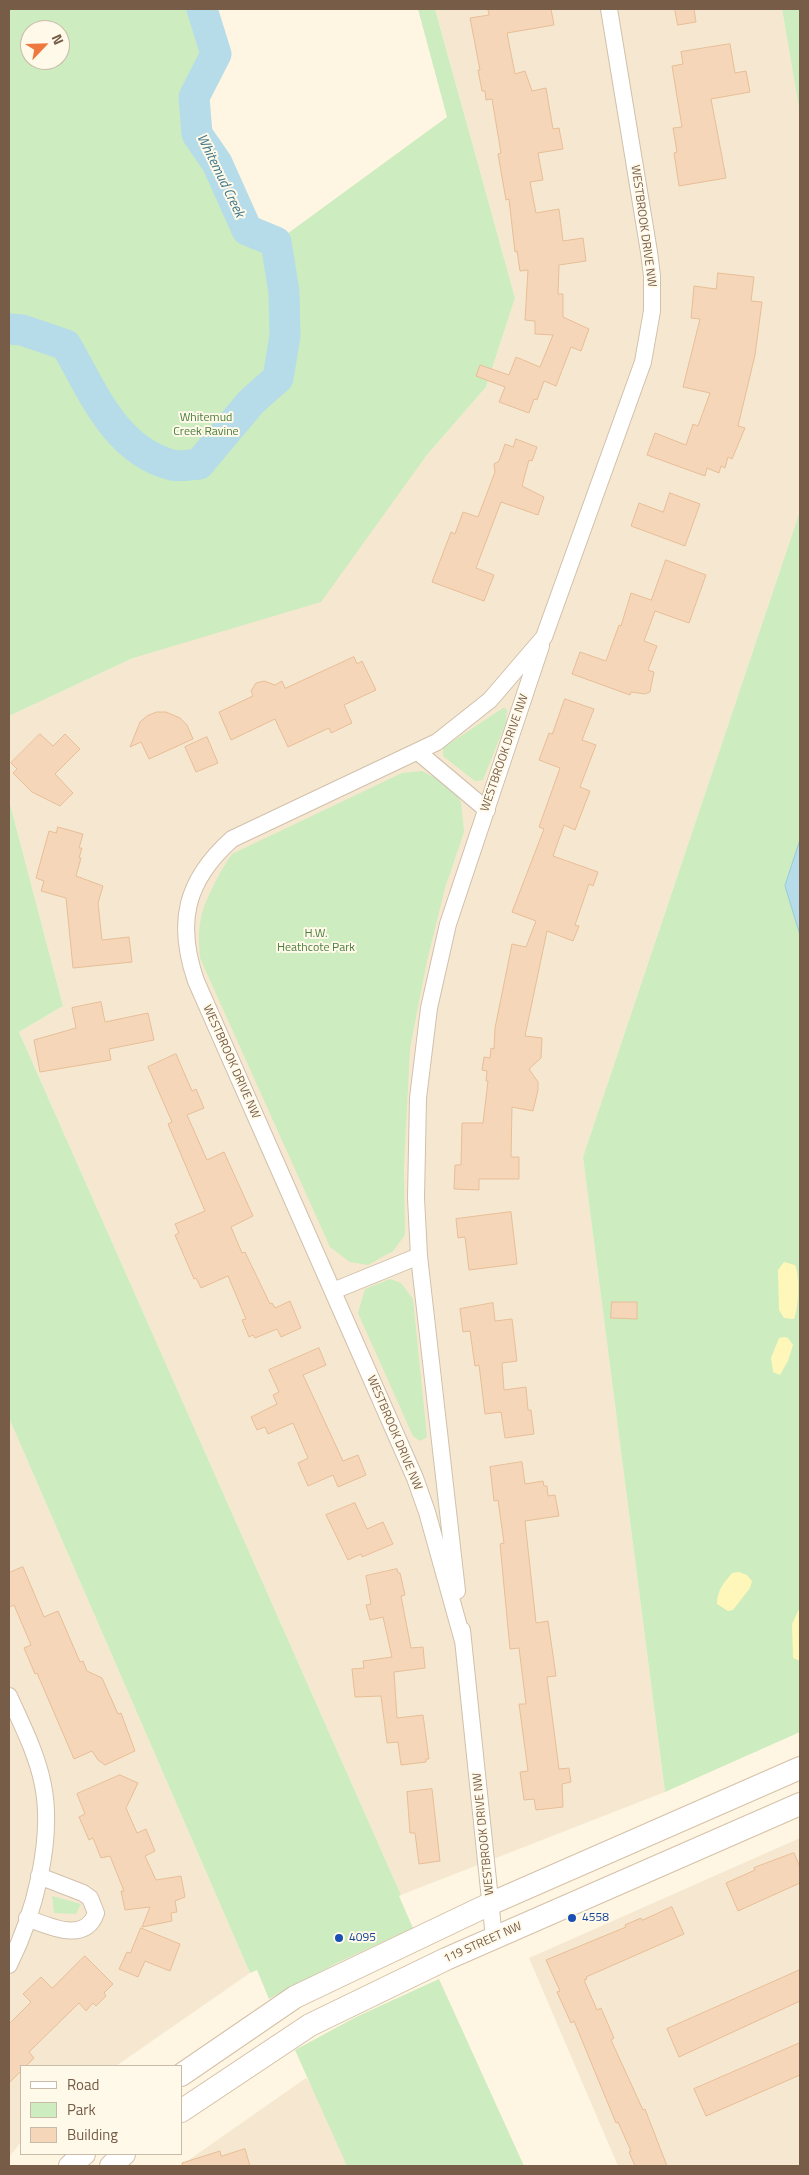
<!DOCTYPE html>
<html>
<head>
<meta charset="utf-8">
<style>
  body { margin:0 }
  #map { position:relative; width:809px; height:2175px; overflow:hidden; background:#fef6e2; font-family:"Titillium Web",sans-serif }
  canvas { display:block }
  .frame { position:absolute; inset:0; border:10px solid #775d47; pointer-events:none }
  .legend { position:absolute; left:20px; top:2065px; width:162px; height:90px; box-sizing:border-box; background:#fff9e9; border:1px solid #c9bba8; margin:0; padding:6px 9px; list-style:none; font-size:15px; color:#775d47 }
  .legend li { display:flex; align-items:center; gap:10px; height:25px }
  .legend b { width:25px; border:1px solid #c9bba8 }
  .north { position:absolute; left:20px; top:20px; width:50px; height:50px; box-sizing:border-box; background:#fff9e9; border:1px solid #c9bba8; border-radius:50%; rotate:66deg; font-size:14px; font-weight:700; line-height:20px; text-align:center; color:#775d47 }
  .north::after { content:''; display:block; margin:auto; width:18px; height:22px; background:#ef783f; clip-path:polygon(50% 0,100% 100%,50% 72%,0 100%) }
</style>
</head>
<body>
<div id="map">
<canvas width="809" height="2175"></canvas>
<div class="frame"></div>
<ul class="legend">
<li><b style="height:6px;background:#fff"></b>Road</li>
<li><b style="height:14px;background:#cdecbf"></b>Park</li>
<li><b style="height:14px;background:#f5d6b8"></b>Building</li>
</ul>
<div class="north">N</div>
</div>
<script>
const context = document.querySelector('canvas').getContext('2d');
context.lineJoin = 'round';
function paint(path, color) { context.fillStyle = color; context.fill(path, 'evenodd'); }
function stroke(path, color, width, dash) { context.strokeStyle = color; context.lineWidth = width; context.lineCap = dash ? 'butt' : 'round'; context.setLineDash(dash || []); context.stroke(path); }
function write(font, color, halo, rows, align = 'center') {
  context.font = font + ' "Titillium Web",sans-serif'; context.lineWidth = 4; context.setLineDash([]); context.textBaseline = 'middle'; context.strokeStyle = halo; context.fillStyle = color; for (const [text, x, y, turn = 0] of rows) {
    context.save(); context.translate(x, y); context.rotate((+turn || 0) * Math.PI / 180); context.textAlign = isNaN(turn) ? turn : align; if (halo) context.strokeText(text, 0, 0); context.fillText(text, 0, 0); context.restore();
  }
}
paint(new Path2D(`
  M 435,9 L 782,9 L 800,114 L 800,511 L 583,1157 L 665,1792 L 401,1895 L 19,1032 L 63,1006 L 9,800 L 9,716 L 133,658 L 426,456 L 486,387 L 515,298 Z
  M 9,1418 L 250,1973 L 116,2066 L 21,2066 L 21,2142 L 9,2157 Z
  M 800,1838 L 800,2166 L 618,2166 L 529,1958 Z
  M 306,2078 L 323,2100 L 353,2166 L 180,2166 Z`), '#f6e8d0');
paint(new Path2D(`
  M 9,9 L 202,9 L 216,54 L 194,97 L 197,134 L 217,163 L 247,230 L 276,242 L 447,117 L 418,9 L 435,9 L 515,298 L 486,387 L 426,456 L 321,602 L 133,658 L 9,716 ZM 30,30 L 60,30 L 60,60 L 30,60 Z
  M 782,9 L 800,9 L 800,114 Z
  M 800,511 L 800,1732 L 665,1792 L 583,1157 Z
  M 503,708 L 507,709 L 506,722 L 483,780 L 475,781 L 443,756 L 443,748 Z
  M 422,771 L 449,785 L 461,802 L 464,832 L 445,888 L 427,961 L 410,1048 L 404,1167 L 405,1235 L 393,1251 L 368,1265 L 350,1262 L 330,1247 L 200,958 C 199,944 198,931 201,918 C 204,901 222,868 232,854 L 402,773 Z
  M 9,800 L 63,1006 L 19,1032 L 401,1895 L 399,1896 L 413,1928 L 337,1963 L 269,1999 L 257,1970 L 250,1973 L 9,1418 Z
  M 390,1279 L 401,1283 L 413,1299 L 427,1437 L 420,1441 L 413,1436 L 358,1313 L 365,1289 Z
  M 52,1896 L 81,1904 L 76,1914 L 54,1913 Z
  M 439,1979 L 524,2166 L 347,2166 L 295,2050 L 356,2017 Z`), '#cdecbf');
paint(new Path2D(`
  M 784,1262 L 795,1265 C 800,1275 799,1308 794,1319 L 784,1318 L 779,1310 L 778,1270 Z
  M 784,1337 L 788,1338 L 793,1345 L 788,1361 L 780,1375 L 773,1372 L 771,1358 L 779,1338 Z
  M 739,1572 L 747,1575 L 752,1581 L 750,1588 L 733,1610 L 728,1611 L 717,1604 C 717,1590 724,1583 732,1573 Z
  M 800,1607 L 800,1661 L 793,1658 L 792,1624 Z`), '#fff7ba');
const water = new Path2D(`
  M 800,840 L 800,935 L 785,886 Z`);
paint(water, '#b5dce8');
stroke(water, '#9bcadb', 1);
stroke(new Path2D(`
  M 9,329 L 22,330 L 66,345 C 93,392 115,450 172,465 C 180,467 191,465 199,464 L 251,402 L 278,378 L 285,336 L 284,292 L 276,242 L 247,230 L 217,163 L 197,134 L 194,97 L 216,54 L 202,9`), '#b5dce8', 31);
const building = new Path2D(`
  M 488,9 L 551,9 L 554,25 L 507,33 L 515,74 L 525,71 L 532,91 L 546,88 L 553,129 L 559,128 L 563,149 L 538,153 L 543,180 L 530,182 L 536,213 L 559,209 L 563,241 L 583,238 L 586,261 L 559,265 L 558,294 L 563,294 L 563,317 L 589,329 L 581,351 L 571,347 L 556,386 L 544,381 L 537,400 L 534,399 L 529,413 L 499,402 L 505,387 L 476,376 L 480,365 L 509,375 L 516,357 L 540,367 L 553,335 L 535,334 L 535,321 L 525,320 L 528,270 L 520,271 L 517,251 L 515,252 L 509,199 L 506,200 L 498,154 L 501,153 L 492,99 L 486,100 L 485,91 L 482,91 L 478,70 L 480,70 L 470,18 L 489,15 Z
  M 675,9 L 694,9 L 696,22 L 678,25 Z
  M 730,44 L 735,73 L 746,71 L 750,92 L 711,99 L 726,178 L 679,186 L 674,153 L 677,152 L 673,128 L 682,127 L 672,66 L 683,64 L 681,52 Z
  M 718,273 L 754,277 L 751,301 L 762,302 L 755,355 L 738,426 L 745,428 L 732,459 L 728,457 L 725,468 L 721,466 L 719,473 L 707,468 L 705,476 L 647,455 L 655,433 L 686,445 L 693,424 L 698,426 L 710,393 L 683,387 L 700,319 L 691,318 L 694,286 L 716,289 Z
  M 516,439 L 537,447 L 532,461 L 529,460 L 522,486 L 544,497 L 538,515 L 501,502 L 476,568 L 494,575 L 484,601 L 432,582 L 451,532 L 455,534 L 463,512 L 478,517 L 495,472 L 494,464 L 499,461 L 505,444 L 513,447 Z
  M 670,493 L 700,504 L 685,546 L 631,526 L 639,503 L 663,512 Z
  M 666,560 L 706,575 L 689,623 L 655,611 L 644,641 L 657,646 L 648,670 L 654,672 L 650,692 L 645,694 L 631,692 L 630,695 L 572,674 L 580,652 L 606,661 L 619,625 L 621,626 L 631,593 L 651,600 Z
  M 354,657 L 357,664 L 362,661 L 376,690 L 344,705 L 352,723 L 331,733 L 329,728 L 288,747 L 275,719 L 231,740 L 219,712 L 253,696 L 251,691 L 256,683 L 264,681 L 275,685 L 282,681 L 285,688 Z
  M 565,699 L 594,709 L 582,740 L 596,745 L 580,787 L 590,791 L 575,830 L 564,825 L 553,856 L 598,872 L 593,886 L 589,884 L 575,925 L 579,926 L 573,941 L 547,931 L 525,1036 L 542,1038 L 541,1058 L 529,1069 L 538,1082 L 538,1090 L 533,1111 L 512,1107 L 511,1157 L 519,1157 L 519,1179 L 479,1179 L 479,1190 L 454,1189 L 455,1165 L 461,1165 L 462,1123 L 483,1123 L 488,1081 L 486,1081 L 487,1071 L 482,1070 L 484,1057 L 490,1058 L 491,1048 L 494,1049 L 495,1028 L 512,944 L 526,947 L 536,921 L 512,912 L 544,829 L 539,827 L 560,768 L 539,760 L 549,733 L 552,734 Z
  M 157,712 L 166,712 L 180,718 L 187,725 L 193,739 L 149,759 L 141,742 L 130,747 L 140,722 L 147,716 Z
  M 40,734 L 53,746 L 65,734 L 80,749 L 55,774 L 73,793 L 60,806 L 32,792 L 13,773 L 17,769 L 11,763 Z
  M 207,737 L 218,763 L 196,772 L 185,747 Z
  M 58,827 L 83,834 L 79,848 L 82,848 L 79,858 L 81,858 L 76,876 L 103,886 L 98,903 L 102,940 L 129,937 L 132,962 L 73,968 L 66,898 L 41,891 L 44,881 L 36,878 L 49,831 L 56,833 Z
  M 101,1002 L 105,1022 L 148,1013 L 154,1040 L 109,1049 L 111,1060 L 40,1072 L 34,1040 L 76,1028 L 72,1008 Z
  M 176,1054 L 192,1091 L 196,1089 L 204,1108 L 187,1115 L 207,1160 L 224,1152 L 253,1216 L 231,1227 L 242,1253 L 245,1252 L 270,1304 L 272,1303 L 275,1308 L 290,1301 L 301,1328 L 281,1337 L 277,1329 L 255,1338 L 253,1335 L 249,1337 L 242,1320 L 246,1319 L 228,1276 L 201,1288 L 196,1278 L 194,1279 L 175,1235 L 179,1233 L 175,1224 L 205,1211 L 168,1124 L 172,1122 L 148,1067 Z
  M 511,1212 L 517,1264 L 469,1270 L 465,1237 L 458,1238 L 456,1219 Z
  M 612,1302 L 637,1302 L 637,1319 L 611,1318 Z
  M 493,1303 L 495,1321 L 512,1319 L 517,1361 L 502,1363 L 504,1390 L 526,1387 L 528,1410 L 531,1410 L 534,1434 L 505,1438 L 501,1412 L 485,1414 L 479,1365 L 475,1366 L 470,1331 L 463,1332 L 460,1309 Z
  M 319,1348 L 326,1365 L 303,1375 L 343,1461 L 358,1455 L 366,1475 L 338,1487 L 333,1475 L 308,1486 L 298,1463 L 308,1458 L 293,1423 L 268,1434 L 265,1427 L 257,1430 L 251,1417 L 277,1404 L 273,1395 L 279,1392 L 269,1370 Z
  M 522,1462 L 525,1484 L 543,1481 L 544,1486 L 547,1486 L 548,1496 L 555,1495 L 559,1516 L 525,1521 L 536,1623 L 548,1621 L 556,1676 L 547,1677 L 559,1769 L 569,1768 L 571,1782 L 562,1784 L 563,1807 L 536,1810 L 534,1799 L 524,1800 L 520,1772 L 528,1771 L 519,1704 L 526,1704 L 519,1648 L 510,1649 L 500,1544 L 504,1543 L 498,1500 L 494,1501 L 490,1467 Z
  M 355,1503 L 367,1529 L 383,1522 L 393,1544 L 362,1557 L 361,1554 L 348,1560 L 326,1515 Z
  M 23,1567 L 44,1617 L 58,1611 L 80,1662 L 83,1661 L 87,1671 L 102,1678 L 118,1714 L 121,1713 L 135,1751 L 105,1765 L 98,1760 L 92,1751 L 74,1759 L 37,1673 L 35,1674 L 24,1648 L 31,1645 L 14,1605 L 9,1607 L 9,1573 Z
  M 397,1569 L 398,1573 L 400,1573 L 405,1595 L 401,1596 L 411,1648 L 423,1647 L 425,1668 L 394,1672 L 397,1718 L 423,1715 L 429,1759 L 426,1759 L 426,1762 L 401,1765 L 398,1742 L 387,1743 L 381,1696 L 355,1697 L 352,1669 L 364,1668 L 363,1661 L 392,1657 L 383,1617 L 370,1620 L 366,1605 L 371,1604 L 366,1576 Z
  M 120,1775 L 138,1783 L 126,1808 L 137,1833 L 146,1829 L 155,1851 L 145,1856 L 156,1880 L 181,1876 L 185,1897 L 175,1901 L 177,1912 L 171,1913 L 172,1921 L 142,1927 L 150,1907 L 125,1910 L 121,1891 L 124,1891 L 110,1856 L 101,1858 L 93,1838 L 89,1840 L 79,1817 L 85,1814 L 77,1794 Z
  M 432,1789 L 440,1861 L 419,1864 L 415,1833 L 410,1833 L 407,1792 Z
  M 794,1853 L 800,1867 L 800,1883 L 738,1911 L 726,1883 L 755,1870 L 754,1868 Z
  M 672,1907 L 684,1934 L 586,1977 L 587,1979 L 584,1980 L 597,2010 L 601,2008 L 614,2038 L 611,2040 L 643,2110 L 645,2109 L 667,2166 L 635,2166 L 629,2152 L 631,2151 L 618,2122 L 616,2123 L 574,2021 L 571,2023 L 557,1992 L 560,1991 L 546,1960 L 626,1927 L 625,1925 L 641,1918 L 642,1920 Z
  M 141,1928 L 180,1944 L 170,1971 L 145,1961 L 138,1977 L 119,1969 L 127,1952 L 130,1953 Z
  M 85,1956 L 113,1984 L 104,1993 L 106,1996 L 96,2006 L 93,2003 L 86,2011 L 79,2003 L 29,2052 L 34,2058 L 26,2066 L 21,2066 L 21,2071 L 9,2083 L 9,2024 L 31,2002 L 23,1994 L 41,1977 L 52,1988 Z
  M 800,1970 L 800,2001 L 679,2057 L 667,2029 Z
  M 800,2043 L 800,2075 L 706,2116 L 694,2089 Z
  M 245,2149 L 250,2166 L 182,2166 L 182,2163 L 220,2151 L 221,2156 Z`);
paint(building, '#f5d6b8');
stroke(building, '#e8be97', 1);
const street = new Path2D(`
  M 418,752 L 487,810
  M 333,1291 L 419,1256
  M 457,1591 L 419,1256 L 416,1198 L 418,1098 L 429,1008 L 448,924 L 541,646
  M 462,1630 L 494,1938
  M 463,1641 L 427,1512 L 415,1478 L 196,981 C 176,923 185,881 232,839 L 437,742 L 490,700 L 544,637 L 643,362 L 652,311 L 652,276 L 649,252 L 609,9
  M 9,1696 C 22,1725 37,1754 43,1785 C 54,1840 34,1915 9,1965
  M 27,1918 C 49,1926 85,1944 96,1913 L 90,1898 L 83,1893 L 39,1876`);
const secondary = new Path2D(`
  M 181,2075 L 295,1997 L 492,1903 L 800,1768
  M 181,2111 L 310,2025 L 446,1959 L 800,1804
  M 70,2166 L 84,2154
  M 111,2166 L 124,2154`);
stroke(street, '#d1c0ab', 18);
stroke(secondary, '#d5c0a7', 24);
stroke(street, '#fff', 16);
stroke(secondary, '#fff', 22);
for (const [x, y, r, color] of [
  [572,1918,5,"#1a4fb4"],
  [339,1938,5,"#1a4fb4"]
]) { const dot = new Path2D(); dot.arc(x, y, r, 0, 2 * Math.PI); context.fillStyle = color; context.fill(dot); stroke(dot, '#fff9e9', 2); }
write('12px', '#775d47', '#fff9e9', [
  ["WESTBROOK DRIVE NW",643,226,82],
  ["WESTBROOK DRIVE NW",505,753,-71],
  ["WESTBROOK DRIVE NW",231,1062,66],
  ["WESTBROOK DRIVE NW",394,1433,67],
  ["WESTBROOK DRIVE NW",484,1834,-96],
  ["119 STREET NW",483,1943,-24]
]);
write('12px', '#4b7e3e', '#fff9e9', [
  ["Whitemud",206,418],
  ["Creek Ravine",206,432],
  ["H.W.",316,934],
  ["Heathcote Park",316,948]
]);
write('12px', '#164399', '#fff9e9', [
  ["4558",582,1918],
  ["4095",349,1938]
], 'left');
write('italic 14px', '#3f778b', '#fff9e9', [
  ["Whitemud Creek",220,176,64]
]);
</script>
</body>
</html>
